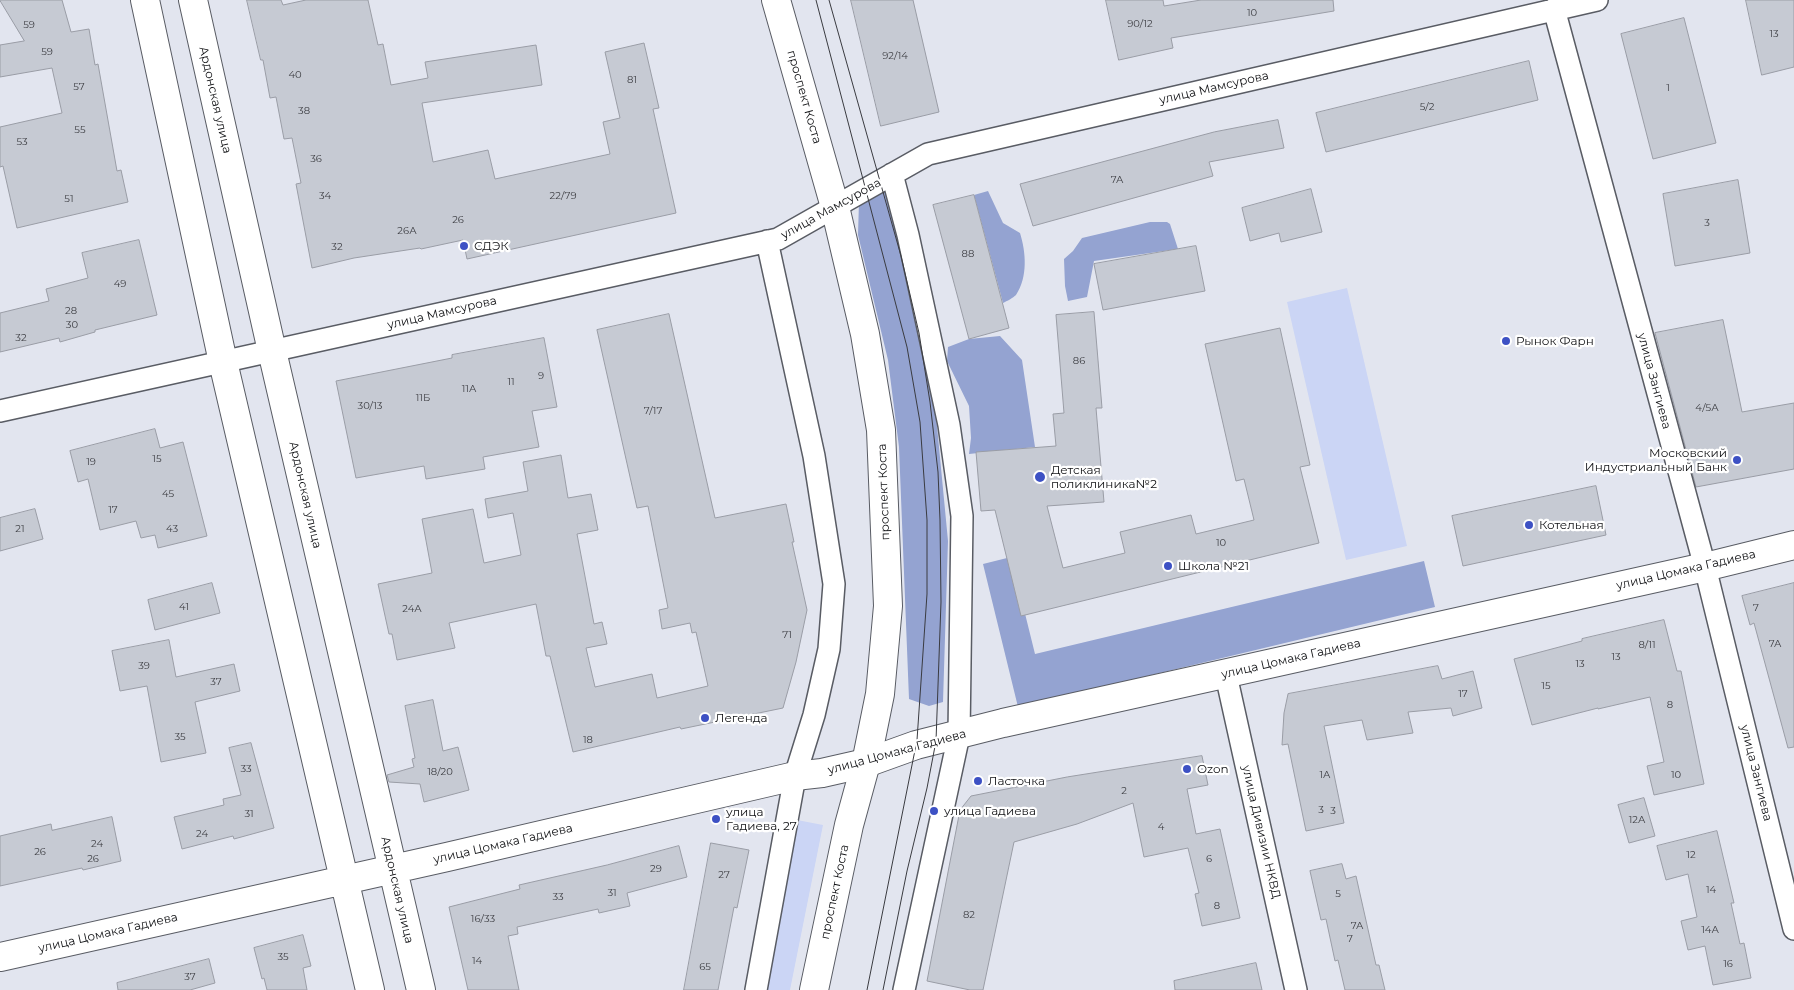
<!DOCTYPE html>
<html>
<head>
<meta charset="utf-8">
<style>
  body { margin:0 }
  canvas { display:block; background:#e2e5ef }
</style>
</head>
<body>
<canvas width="1794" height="990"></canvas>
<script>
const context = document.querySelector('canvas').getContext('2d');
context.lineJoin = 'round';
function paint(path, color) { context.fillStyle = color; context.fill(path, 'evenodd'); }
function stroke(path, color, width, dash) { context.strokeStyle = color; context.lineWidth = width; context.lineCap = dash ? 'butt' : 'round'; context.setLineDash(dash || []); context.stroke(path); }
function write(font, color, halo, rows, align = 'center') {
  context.font = font + ' Montserrat,sans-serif'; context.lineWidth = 4.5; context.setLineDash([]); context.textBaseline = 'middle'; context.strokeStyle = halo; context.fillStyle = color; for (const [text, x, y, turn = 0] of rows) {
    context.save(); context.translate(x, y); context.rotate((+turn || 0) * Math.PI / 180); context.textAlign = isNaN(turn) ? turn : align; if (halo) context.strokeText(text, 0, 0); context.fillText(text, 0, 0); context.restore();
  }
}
paint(new Path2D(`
  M 1347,288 L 1407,546 L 1346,560 L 1287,302 Z
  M 797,820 L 823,825 L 790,990 L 764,990 Z`), '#cbd5f5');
paint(new Path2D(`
  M 889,191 L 934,395 L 948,541 L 943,702 L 929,706 L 909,699 L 899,447 L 888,360 L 858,235 L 859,201 L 875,193 Z
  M 988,191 L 1003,223 L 1020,233 C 1026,252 1028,277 1016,295 C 1013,298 1007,301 1003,303 L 974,195 Z
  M 1150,222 L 1167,222 L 1170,224 L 1178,249 L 1094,261 L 1087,297 L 1068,301 L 1065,286 L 1064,259 L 1073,251 L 1082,238 Z
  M 1000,336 L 1022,360 L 1035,447 L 969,454 L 971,438 L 969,406 L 947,361 L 948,347 L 969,339 Z
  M 1011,557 L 1035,654 L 1424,561 L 1435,607 L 1018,707 L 983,564 Z`), '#94a3d1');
const building = new Path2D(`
  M 0,0 L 62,0 L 71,32 L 89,29 L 95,65 L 98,64 L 117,171 L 121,170 L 128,202 L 17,228 L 3,166 L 0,167 L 0,127 L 62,113 L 52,68 L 0,77 L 0,45 L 24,41 Z
  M 247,0 L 281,0 L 283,5 L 306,0 L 368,0 L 378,45 L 383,44 L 391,85 L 428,78 L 425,62 L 536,45 L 542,85 L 422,103 L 433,162 L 488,150 L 495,179 L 610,154 L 603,122 L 620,118 L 605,52 L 644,43 L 659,108 L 653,109 L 676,213 L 467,259 L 463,240 L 421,249 L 420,248 L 354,258 L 312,268 L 296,184 L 301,183 L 292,138 L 284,139 L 276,97 L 270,98 L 263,60 L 261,60 Z
  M 851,0 L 913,0 L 939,112 L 881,126 Z
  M 1106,0 L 1163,0 L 1164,6 L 1201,0 L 1333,0 L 1334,11 L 1171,38 L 1173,48 L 1119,60 Z
  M 1746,0 L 1794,0 L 1794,67 L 1762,75 Z
  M 1684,18 L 1716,143 L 1653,159 L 1621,34 Z
  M 1529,61 L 1538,100 L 1326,152 L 1316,113 Z
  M 1278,120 L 1284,148 L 1209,162 L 1213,176 L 1033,226 L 1020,184 L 1214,132 Z
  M 1738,180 L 1750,253 L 1675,266 L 1663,194 Z
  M 1311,189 L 1322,232 L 1281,242 L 1279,233 L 1250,241 L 1242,208 Z
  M 974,195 L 1009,328 L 969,339 L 933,205 Z
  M 139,240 L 157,315 L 95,330 L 95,332 L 60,342 L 59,338 L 0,352 L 0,313 L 49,301 L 46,289 L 88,278 L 82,253 Z
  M 1196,246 L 1205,291 L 1103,310 L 1094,264 Z
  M 1094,312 L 1102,408 L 1096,408 L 1104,502 L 1047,506 L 1063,568 L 1125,553 L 1120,532 L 1191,515 L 1196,534 L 1254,520 L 1244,479 L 1236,481 L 1205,344 L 1280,328 L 1310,465 L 1300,467 L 1319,543 L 1021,616 L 995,510 L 981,511 L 976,452 L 1056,446 L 1053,414 L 1064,413 L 1056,315 Z
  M 669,314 L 715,518 L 786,504 L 794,542 L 792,542 L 807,610 L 796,662 L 783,708 L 681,729 L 680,727 L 573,752 L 550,656 L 546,656 L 536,604 L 449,623 L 455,648 L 397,660 L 392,634 L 389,634 L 378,584 L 432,573 L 422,519 L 473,509 L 484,563 L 521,555 L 513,513 L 488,518 L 485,499 L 528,491 L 523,462 L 561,455 L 568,498 L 591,494 L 598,530 L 577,534 L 594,624 L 602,622 L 607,644 L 586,648 L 595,687 L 652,674 L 657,698 L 708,686 L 696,632 L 692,633 L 690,623 L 662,629 L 659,610 L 668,608 L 648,506 L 637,508 L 597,330 Z
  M 1723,320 L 1742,412 L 1794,403 L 1794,469 L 1696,487 L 1655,333 Z
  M 544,338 L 557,407 L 532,411 L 539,447 L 483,457 L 485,469 L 426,479 L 424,466 L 356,478 L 336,381 L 452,358 L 452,355 Z
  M 155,429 L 160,448 L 183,442 L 207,536 L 158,548 L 155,535 L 141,538 L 136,521 L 100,530 L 88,479 L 78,482 L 70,451 Z
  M 1596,486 L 1606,535 L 1463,566 L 1452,516 Z
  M 35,509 L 43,539 L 0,551 L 0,518 Z
  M 212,583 L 220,613 L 155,630 L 148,600 Z
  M 1794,583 L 1794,747 L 1788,748 L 1754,623 L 1750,625 L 1742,596 Z
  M 1664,620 L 1677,671 L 1681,671 L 1704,784 L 1654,795 L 1647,766 L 1664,762 L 1650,697 L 1598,709 L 1598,708 L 1532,725 L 1514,659 L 1582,641 L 1582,639 Z
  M 169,640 L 176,677 L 234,664 L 240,691 L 195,702 L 206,753 L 161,762 L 147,686 L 120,691 L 112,651 Z
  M 1438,666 L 1442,679 L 1473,671 L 1482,708 L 1453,716 L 1451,708 L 1408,712 L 1413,733 L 1367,740 L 1362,720 L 1324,726 L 1344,823 L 1306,831 L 1288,744 L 1282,745 L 1284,713 L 1288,694 Z
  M 433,700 L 443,751 L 458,747 L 469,790 L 424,802 L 420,784 L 389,782 L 387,775 L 414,767 L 412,759 L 415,758 L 405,706 Z
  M 251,743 L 274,828 L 234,839 L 233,836 L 182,849 L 174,817 L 224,805 L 223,799 L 241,795 L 229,748 Z
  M 1202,756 L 1208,785 L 1187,789 L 1196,834 L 1220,829 L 1240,918 L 1202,926 L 1195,894 L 1199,893 L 1188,848 L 1144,857 L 1133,803 L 1077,824 L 1014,842 L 983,990 L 970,990 L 927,981 L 960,810 L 971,796 L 1067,777 Z
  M 1644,798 L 1655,836 L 1629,843 L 1618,805 Z
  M 112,817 L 121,861 L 83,870 L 82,868 L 0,886 L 0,836 L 51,824 L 52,830 Z
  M 1717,831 L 1734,903 L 1731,903 L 1740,944 L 1744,943 L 1751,978 L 1713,985 L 1705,946 L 1688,950 L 1681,921 L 1697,917 L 1688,874 L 1666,880 L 1657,846 Z
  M 711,843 L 749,850 L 737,908 L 734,907 L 718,990 L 684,990 Z
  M 679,846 L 687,877 L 627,893 L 630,906 L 599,913 L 598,909 L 517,927 L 518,934 L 508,936 L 519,990 L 468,990 L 449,907 L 520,889 L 519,885 L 607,865 Z
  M 1342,864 L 1346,879 L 1356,876 L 1376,965 L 1379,965 L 1385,990 L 1345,990 L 1338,960 L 1335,961 L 1326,919 L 1321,920 L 1310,871 Z
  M 303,935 L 311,966 L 303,968 L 307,990 L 267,990 L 264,978 L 262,979 L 254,948 Z
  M 209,959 L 215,983 L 190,990 L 118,990 L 117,983 Z
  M 1256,963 L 1262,990 L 1175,990 L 1174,981 Z`);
paint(building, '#c6cad3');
stroke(building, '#9a9da6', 1);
const minor = new Path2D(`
  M 1554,9 L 1705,567 L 1794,929
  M 892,174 L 908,235 L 949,425 L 962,516 L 959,735 L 904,990
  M 0,411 L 778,239 L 928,154 L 1597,0
  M 1226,675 L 1296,990
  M 756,990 L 795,776 L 814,715 L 829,649 L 834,584 L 814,456 L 767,241`);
const secondary = new Path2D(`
  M 145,0 L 223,362 L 370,990
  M 193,0 L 272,351 L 421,990
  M 0,957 L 447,857 L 795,776 L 822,773 L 866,763 L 916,745 L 1003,723 L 1705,567 L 1794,545`);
const primary = new Path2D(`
  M 776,0 L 835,207 L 865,334 L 881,430 L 888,606 L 880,694 L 866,763 L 849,825 L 814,990`);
stroke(minor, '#595c64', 24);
stroke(secondary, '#595c64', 30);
stroke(primary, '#595c64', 30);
stroke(minor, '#fff', 21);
stroke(secondary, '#fff', 28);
stroke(primary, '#fff', 28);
stroke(new Path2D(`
  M 816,0 L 907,347 L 920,422 L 927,520 L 927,594 L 917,740 L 867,990
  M 829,0 L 901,256 L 919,333 L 930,402 L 938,472 L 940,520 L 941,602 L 936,741 L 927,788 L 907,871 L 883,990`), '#3a3b40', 1);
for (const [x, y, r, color] of [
  [464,246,5,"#3d51c4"],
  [1506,341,5,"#3d51c4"],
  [1737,460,5,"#3d51c4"],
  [1040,477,6,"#3d51c4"],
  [1529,525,5,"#3d51c4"],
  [1168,566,5,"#3d51c4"],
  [705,718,5,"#3d51c4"],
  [1187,769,5,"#3d51c4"],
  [978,781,5,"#3d51c4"],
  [934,811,5,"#3d51c4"],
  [716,819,5,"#3d51c4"]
]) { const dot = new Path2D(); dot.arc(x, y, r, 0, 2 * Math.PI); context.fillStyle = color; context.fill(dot); stroke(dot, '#fff', 2); }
write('10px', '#3e3f44', null, [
  ["10",1252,13],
  ["90/12",1140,24],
  ["59",29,25],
  ["13",1774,34],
  ["59",47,52],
  ["92/14",895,56],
  ["40",295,75],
  ["81",632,80],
  ["57",79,87],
  ["1",1668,88],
  ["5/2",1427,107],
  ["38",304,111],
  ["55",80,130],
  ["53",22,142],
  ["36",316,159],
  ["7А",1117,180],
  ["34",325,196],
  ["22/79",563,196],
  ["51",69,199],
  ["26",458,220],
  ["3",1707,223],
  ["26А",407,231],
  ["32",337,247],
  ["88",968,254],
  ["49",120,284],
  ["28",71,311],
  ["30",72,325],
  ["32",21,338],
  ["86",1079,361],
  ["9",541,376],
  ["11",511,382],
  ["11А",469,389],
  ["11Б",423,398],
  ["30/13",370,406],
  ["4/5А",1707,408],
  ["7/17",653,411],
  ["15",157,459],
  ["19",91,462],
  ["45",168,494],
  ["17",113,510],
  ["21",20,529],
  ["43",172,529],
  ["10",1221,543],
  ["41",184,607],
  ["7",1756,608],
  ["24А",412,609],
  ["71",787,635],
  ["7А",1775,644],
  ["8/11",1647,645],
  ["13",1616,657],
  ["13",1580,664],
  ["39",144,666],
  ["37",216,682],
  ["15",1546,686],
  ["17",1463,694],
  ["8",1670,705],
  ["35",180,737],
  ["18",588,740],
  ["33",246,769],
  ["18/20",440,772],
  ["1А",1325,775],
  ["10",1676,775],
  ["2",1124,791],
  ["3",1321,810],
  ["3",1333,811],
  ["31",249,814],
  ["12А",1637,820],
  ["4",1161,827],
  ["24",202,834],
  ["24",97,844],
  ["26",40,852],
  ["12",1691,855],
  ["26",93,859],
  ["6",1209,859],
  ["29",656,869],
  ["27",724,875],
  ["14",1711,890],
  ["31",612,893],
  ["5",1338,894],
  ["33",558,897],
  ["8",1217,906],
  ["82",969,915],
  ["16/33",483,919],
  ["7А",1357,926],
  ["14А",1710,930],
  ["7",1350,939],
  ["35",283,957],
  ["14",477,961],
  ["16",1728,964],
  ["65",705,967],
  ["37",190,977]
]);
write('12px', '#101114', '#fff', [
  ["улица Мамсурова",1214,88,-13],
  ["проспект Коста",804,97,74],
  ["Ардонская улица",215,100,77],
  ["улица Мамсурова",831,209,-29],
  ["улица Мамсурова",442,313,-13],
  ["улица Зангиева",1654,381,75],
  ["проспект Коста",884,492,-92],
  ["Ардонская улица",305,495,77],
  ["улица Цомака Гадиева",1686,570,-13],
  ["улица Цомака Гадиева",1291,659,-13],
  ["улица Цомака Гадиева",897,752,-15],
  ["улица Зангиева",1756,773,76],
  ["улица Дивизии НКВД",1261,832,77],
  ["улица Цомака Гадиева",503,844,-13],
  ["Ардонская улица",397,890,77],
  ["проспект Коста",835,892,-78],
  ["улица Цомака Гадиева",108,933,-13]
]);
write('12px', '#101114', '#fff', [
  ["СДЭК",474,246],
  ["Рынок Фарн",1516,341],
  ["Московский",1727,453,"right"],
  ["Индустриальный Банк",1727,467,"right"],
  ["Детская",1051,470],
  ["поликлиника№2",1051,484],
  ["Котельная",1539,525],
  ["Школа №21",1178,566],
  ["Легенда",715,718],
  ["Ozon",1197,769],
  ["Ласточка",988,781],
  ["улица Гадиева",944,811],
  ["улица",726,812],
  ["Гадиева, 27",726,826]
], 'left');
</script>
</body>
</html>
